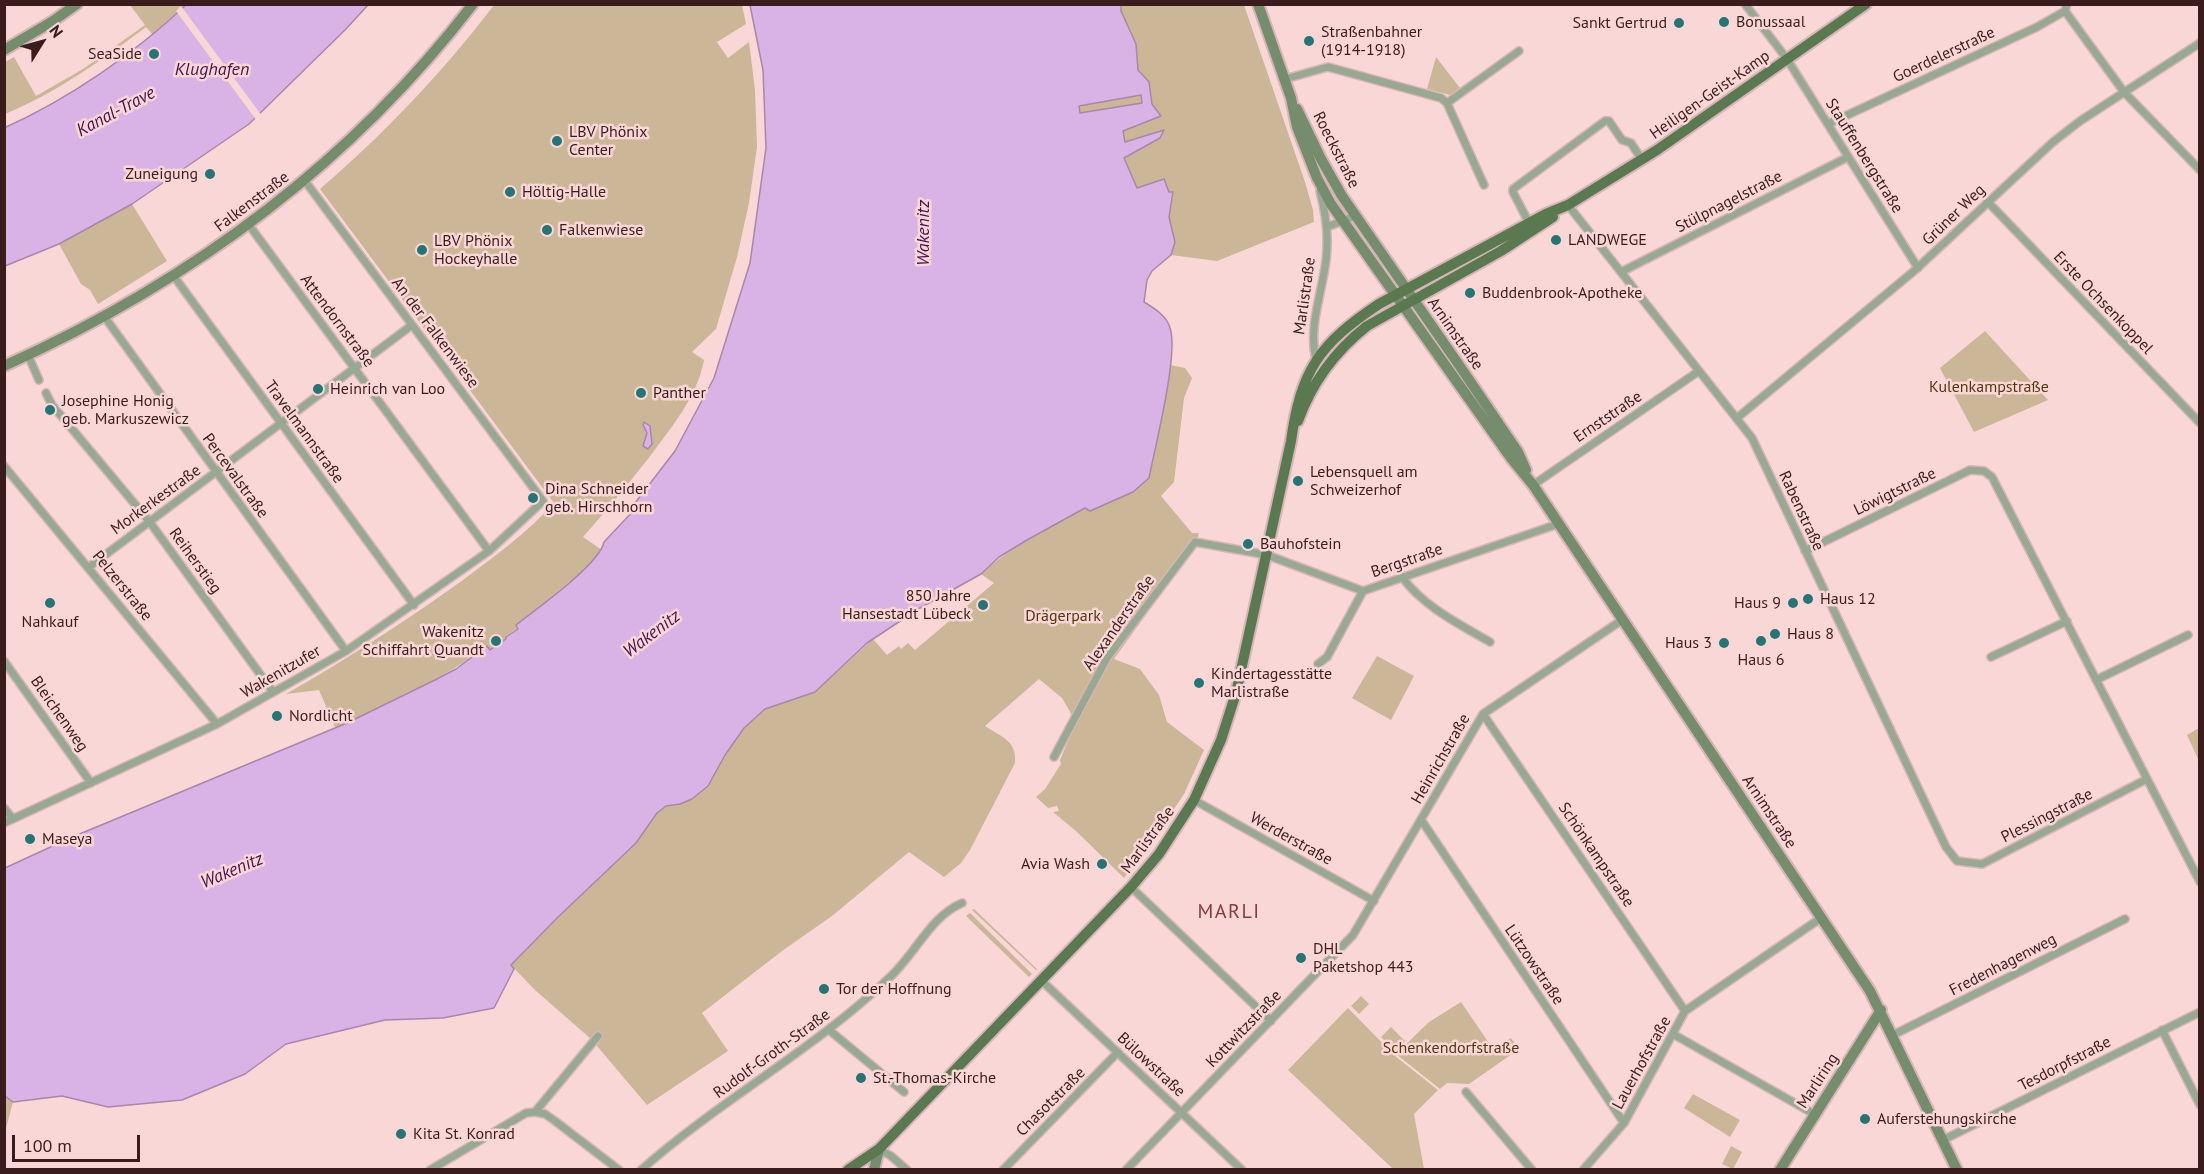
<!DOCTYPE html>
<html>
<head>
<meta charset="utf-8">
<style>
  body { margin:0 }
  #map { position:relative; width:2204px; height:1174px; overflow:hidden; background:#f9d7d7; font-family:"PT Sans",sans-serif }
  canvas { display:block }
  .frame { position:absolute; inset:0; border:6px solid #3b1c1d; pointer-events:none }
  .north { position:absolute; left:12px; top:12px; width:60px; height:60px; -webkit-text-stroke:4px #f9d7d7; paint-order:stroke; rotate:53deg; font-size:16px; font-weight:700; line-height:24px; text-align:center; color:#3b1c1d }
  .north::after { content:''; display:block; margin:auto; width:21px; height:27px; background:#3b1c1d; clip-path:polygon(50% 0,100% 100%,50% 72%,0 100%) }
  .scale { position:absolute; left:12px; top:1135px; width:128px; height:27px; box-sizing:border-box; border:3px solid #3b1c1d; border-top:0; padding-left:8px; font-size:18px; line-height:21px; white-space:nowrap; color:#3b1c1d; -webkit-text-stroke:4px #f9d7d7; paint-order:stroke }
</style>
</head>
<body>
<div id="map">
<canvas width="2204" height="1174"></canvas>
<div class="frame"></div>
<div class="north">N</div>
<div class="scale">100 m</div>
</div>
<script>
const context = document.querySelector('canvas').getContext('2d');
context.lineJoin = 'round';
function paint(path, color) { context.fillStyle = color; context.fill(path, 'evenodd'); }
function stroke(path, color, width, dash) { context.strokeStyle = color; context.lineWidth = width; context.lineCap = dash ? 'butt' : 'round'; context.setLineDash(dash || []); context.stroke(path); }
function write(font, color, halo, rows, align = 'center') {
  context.font = font + ' "PT Sans",sans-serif'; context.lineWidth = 5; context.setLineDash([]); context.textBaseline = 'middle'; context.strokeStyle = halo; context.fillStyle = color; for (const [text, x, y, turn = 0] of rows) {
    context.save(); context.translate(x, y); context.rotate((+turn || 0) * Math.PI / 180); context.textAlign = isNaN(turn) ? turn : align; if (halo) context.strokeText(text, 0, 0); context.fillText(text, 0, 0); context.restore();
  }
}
paint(new Path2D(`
  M 130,5 L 186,5 L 153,35 L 146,27 C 102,60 56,93 5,114 L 5,62 L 14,57 L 36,96 L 83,69 L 145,25 Z
  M 494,5 L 742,5 L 746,24 L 717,42 L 714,38 L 728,58 L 749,42 L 755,90 L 757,147 L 749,203 L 737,257 L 716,329 L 692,352 L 704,360 C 697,397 673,425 651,455 C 629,483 607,510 583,537 L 602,550 L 580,573 L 516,626 L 518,628 L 506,636 L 506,639 L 490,651 L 487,647 C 440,679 389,708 335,727 L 319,690 L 286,694 C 347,659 406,621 463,580 C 495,556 527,533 554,503 L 320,189 C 383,135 444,71 494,5 Z
  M 1121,5 L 1244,5 L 1305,182 L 1313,210 L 1314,222 L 1217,261 L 1171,255 L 1175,242 L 1169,217 L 1173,193 L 1137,188 L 1124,158 L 1160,138 L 1163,131 L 1125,142 L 1122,131 L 1160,116 L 1152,104 L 1149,82 L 1138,70 L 1136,44 L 1121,11 Z
  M 1436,57 L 1460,88 L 1450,95 L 1427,89 Z
  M 1141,95 L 1143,103 L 1080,114 L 1079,106 Z
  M 132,204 L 167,261 L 98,304 L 90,290 L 81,284 L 59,244 Z
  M 1985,331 L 2048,400 L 1974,432 L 1940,368 Z
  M 1170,365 L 1185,368 L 1192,378 L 1184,398 L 1174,482 L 1161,496 L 1192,533 L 1199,533 L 1194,548 L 1114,659 L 1140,669 L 1159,695 L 1167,722 L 1204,750 L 1184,794 L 1149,847 L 1124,878 L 1076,831 L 1053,812 L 1059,811 L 1057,806 L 1048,808 L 1036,797 L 1045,789 L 1061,764 L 1060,760 L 1076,722 L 1062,698 L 1039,679 L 985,726 C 1001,737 1017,740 1015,763 L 970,850 L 961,863 L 944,877 L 909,852 L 832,916 L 782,951 L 702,1013 L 728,1051 L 647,1105 L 591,1039 L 535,990 L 511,965 L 557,918 L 636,843 L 657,813 L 666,806 L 680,804 L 725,755 L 744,728 L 765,709 L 815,692 L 873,639 L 887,655 L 899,646 L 901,649 L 908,643 L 915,650 L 994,583 L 981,574 C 1011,547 1049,523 1087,508 C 1112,497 1127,496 1149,478 Z
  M 1377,656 L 1414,676 L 1391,720 L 1352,698 Z
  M 2199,728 L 2199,761 L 2187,735 Z
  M 974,909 L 1037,969 L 1036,970 L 972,910 Z
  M 970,913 L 1032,974 L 1029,977 L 966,916 Z
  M 1361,996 L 1369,1004 L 1359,1014 L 1351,1006 Z
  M 1461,1002 L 1493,1049 L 1511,1038 L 1519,1049 L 1469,1084 L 1447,1083 L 1440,1089 L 1396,1054 L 1429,1022 Z
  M 1348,1008 L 1395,1056 L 1438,1090 L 1414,1114 L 1424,1169 L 1393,1169 L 1288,1070 Z
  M 1391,1027 L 1405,1041 L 1395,1051 L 1381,1037 Z
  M 1693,1094 L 1740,1120 L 1730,1137 L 1684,1108 Z
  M 5,1096 L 13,1102 L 5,1132 Z
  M 1731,1146 L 1742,1152 L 1733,1169 L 1722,1164 Z`), '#cbb697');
const water = new Path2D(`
  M 186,5 L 368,5 L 346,29 L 249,124 L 132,204 L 59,244 L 5,266 L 4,128 C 69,99 135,53 186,5 Z
  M 750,5 L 1121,5 L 1121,11 L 1136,44 L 1138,70 L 1149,82 L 1152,104 L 1161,116 L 1123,131 L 1125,142 L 1164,130 L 1160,138 L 1124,158 L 1137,188 L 1164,179 L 1169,192 L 1173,192 L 1169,217 L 1175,242 L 1171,255 L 1152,271 L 1147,280 L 1144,302 C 1154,308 1167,316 1170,328 C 1179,353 1155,447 1149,478 L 1133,492 L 1090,511 L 1085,508 L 1027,540 L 999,557 L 981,574 L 920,608 L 867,643 L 815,692 L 765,709 L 744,728 L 725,755 L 708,786 L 692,799 L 680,804 L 666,806 L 657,813 L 636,843 L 557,918 L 511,965 L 514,969 L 494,1008 L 443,1018 L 385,1020 L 286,1044 L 245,1074 L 182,1100 L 108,1107 L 62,1096 L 13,1102 L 5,1096 L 5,868 L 70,838 L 347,723 L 435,680 L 456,669 L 487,646 L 490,650 L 506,639 L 506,637 L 518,629 L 516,625 C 535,610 600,564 604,542 L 635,509 L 635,503 L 675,451 L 714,378 L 750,263 L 766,148 L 763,70 ZM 1141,95 L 1142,103 L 1080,113 L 1079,106 Z
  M 644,422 L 650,426 L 652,444 L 648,449 L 643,446 L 647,433 L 643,425 Z`);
paint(water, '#d9b3e6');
stroke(water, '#aa86aa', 1.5);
paint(new Path2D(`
  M 181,6 L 262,116 L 257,121 L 176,11 Z`), '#f9d7d7');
const street = new Path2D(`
  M 1745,4 L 1787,59 L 1918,268
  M 2065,11 L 2124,92 L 2200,170
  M 1285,79 L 1328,67 L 1441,98 L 1447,103 L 1484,185
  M 1447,103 L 1519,51
  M 1828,124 L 2037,27 L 2065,11 L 2067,4
  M 1987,201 L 2200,423
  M 1568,205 L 1752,438 L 1946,847 L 1957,861 L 1982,864 L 2147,779
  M 1529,223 L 1513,192 L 1513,189 L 1605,121 L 1609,121 L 1622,140 L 1631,143 L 1642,160
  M 249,225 L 489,551
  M 1327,227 L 1355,216
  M 1621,272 L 1848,157
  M 173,275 L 414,605
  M 104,316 L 346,651
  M 28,355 L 39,380
  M 1316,360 C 1308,326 1322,294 1326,260 C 1329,237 1326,214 1320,191
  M 46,393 L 52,405 L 149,521 L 273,692
  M 1737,418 L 1914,271 L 2053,142 L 2080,121 L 2200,43
  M 4,466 L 217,724
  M 1533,485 L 1699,371
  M 1805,551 L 1970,470 L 1984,471 L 1992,477 L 2200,882
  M 89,567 L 412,325
  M 1402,577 C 1424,607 1459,624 1490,642
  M 1991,657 L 2067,621
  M 4,661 L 91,783
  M 1318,664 L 1327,657 L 1363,591
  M 2096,680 L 2188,635
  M 1483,714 L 1685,1011
  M 1054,757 L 1107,658 L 1195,542 L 1267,555 L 1363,591 L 1558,524
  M 1194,800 L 1374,901
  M 4,808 L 13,819
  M 1422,821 L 1624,1123
  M 4,823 L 217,724 L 346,651 L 489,551 L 543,501 L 305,181
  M 1131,887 L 1271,1021
  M 1042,981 L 1242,1170
  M 829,1030 L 904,1092
  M 2162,1030 L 2200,1105
  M 1673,1034 L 1814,1114
  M 1893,1035 L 2125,919
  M 1466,1092 L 1532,1170
  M 535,1112 L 545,1114 L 555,1121 L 619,1170
  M 1943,1140 L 2200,1012
  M 879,1149 L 891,1156 L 907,1170
  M 430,1170 L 526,1113 L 535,1112 L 598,1036
  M 641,1170 C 720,1100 814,1050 890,977 C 915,954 931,916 962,903
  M 1003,1170 L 1118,1052
  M 1126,1170 L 1353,935 L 1483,714 L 1622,620
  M 1583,1170 L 1624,1123 L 1685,1011 L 1821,918`);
const secondary = new Path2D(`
  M 1258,4 L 1291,98 L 1297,127 L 1317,178 L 1331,204 L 1511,458 L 1533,485 L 1870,991 L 1957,1170
  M 4,50 L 53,21 L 77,4
  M 1297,109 L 1321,159 L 1342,196 L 1459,365 L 1518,452 L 1526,470
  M 4,366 C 188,283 349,165 473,4
  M 874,1170 L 879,1149
  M 1780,1170 L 1881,1010`);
const primary = new Path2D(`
  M 1298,421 C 1312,382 1334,352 1367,326 L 1501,251 L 1553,217
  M 848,1170 L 879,1149 L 1131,887 L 1159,854 L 1194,800 L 1221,740 L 1236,693 L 1291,441 C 1301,370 1319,344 1379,304 L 1546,214 L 1568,205 L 1657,150 L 1866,4`);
stroke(street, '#d7b5b6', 10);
stroke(secondary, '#d7b5b6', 14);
stroke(primary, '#d7b5b6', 14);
stroke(street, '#98a892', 7);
stroke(secondary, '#758d6c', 10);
stroke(primary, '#5b7951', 10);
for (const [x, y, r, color] of [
  [1724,22,6,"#287375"],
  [1679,23,6,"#287375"],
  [1309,41,6,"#287375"],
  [154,54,6,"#287375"],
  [557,141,6,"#287375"],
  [210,174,6,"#287375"],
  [510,192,6,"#287375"],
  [547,230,6,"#287375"],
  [1556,240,6,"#287375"],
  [422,250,6,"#287375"],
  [1470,293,6,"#287375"],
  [318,389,6,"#287375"],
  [641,393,6,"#287375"],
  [50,410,6,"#287375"],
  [1298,481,6,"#287375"],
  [533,498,6,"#287375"],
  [1248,544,6,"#287375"],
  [1808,599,6,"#287375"],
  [50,603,6,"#287375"],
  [1793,603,6,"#287375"],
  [983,605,6,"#287375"],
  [1775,634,6,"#287375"],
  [496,641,6,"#287375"],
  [1761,641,6,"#287375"],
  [1724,643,6,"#287375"],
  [1199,683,6,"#287375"],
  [277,716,6,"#287375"],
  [30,839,6,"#287375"],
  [1102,864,6,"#287375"],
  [1301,958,6,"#287375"],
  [824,989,6,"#287375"],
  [861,1078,6,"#287375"],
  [1865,1119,6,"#287375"],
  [401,1134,6,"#287375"]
]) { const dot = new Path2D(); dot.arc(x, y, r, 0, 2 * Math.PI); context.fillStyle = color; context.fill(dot); stroke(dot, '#f9d7d7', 2); }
write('16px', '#3b1c1d', '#f9d7d7', [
  ["Bonussaal",1736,22],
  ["Sankt Gertrud",1667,23,"right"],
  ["Straßenbahner",1321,32],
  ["(1914-1918)",1321,50],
  ["SeaSide",142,54,"right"],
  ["LBV Phönix",569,132],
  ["Center",569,150],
  ["Zuneigung",198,174,"right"],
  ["Höltig-Halle",522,192],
  ["Falkenwiese",559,230],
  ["LANDWEGE",1568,240],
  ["LBV Phönix",434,241],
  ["Hockeyhalle",434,259],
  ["Buddenbrook-Apotheke",1482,293],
  ["Heinrich van Loo",330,389],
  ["Panther",653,393],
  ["Josephine Honig",62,401],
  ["geb. Markuszewicz",62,419],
  ["Lebensquell am",1310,472],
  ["Schweizerhof",1310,490],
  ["Dina Schneider",545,489],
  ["geb. Hirschhorn",545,507],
  ["Bauhofstein",1260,544],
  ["850 Jahre",971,596,"right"],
  ["Hansestadt Lübeck",971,614,"right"],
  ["Haus 12",1820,599],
  ["Haus 9",1781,603,"right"],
  ["Nahkauf",50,622,"center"],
  ["Wakenitz",484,632,"right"],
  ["Schiffahrt Quandt",484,650,"right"],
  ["Haus 8",1787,634],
  ["Haus 3",1712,643,"right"],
  ["Haus 6",1761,660,"center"],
  ["Kindertagesstätte",1211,674],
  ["Marlistraße",1211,692],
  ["Nordlicht",289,716],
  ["Maseya",42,839],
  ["Avia Wash",1090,864,"right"],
  ["DHL",1313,949],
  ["Paketshop 443",1313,967],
  ["Tor der Hoffnung",836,989],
  ["St.-Thomas-Kirche",873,1078],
  ["Auferstehungskirche",1877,1119],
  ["Kita St. Konrad",413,1134]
], 'left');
write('16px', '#3b1c1d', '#f9d7d7', [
  ["Goerdelerstraße",1944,55,-25],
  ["Heiligen-Geist-Kamp",1710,95,-35],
  ["Roeckstraße",1336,150,63],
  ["Stauffenbergstraße",1864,156,58],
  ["Falkenstraße",252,202,-37],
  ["Stülpnagelstraße",1729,202,-27],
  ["Grüner Weg",1954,215,-44],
  ["Marlistraße",1305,296,-82],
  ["Erste Ochsenkoppel",2103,303,46],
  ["Attendornstraße",337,321,53],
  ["An der Falkenwiese",435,333,53],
  ["Arnimstraße",1455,334,55],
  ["Ernststraße",1608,417,-34],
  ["Travelmannstraße",304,432,54],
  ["Percevalstraße",235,476,54],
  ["Löwigtstraße",1895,492,-26],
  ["Morkerkestraße",156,500,-36],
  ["Rabenstraße",1801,511,65],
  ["Reiherstieg",195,561,54],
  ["Bergstraße",1407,561,-19],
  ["Pelzerstraße",122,586,51],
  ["Alexanderstraße",1119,623,-55],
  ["Wakenitzufer",281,672,-30],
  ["Bleichenweg",59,714,55],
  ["Heinrichstraße",1441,759,-60],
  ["Arnimstraße",1769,812,56],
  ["Plessingstraße",2047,816,-27],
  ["Werderstraße",1291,839,29],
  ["Marlistraße",1148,840,-54],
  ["Schönkampstraße",1596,855,56],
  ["Lützowstraße",1534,965,56],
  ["Fredenhagenweg",2003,965,-27],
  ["Kottwitzstraße",1244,1029,-46],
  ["Rudolf-Groth-Straße",772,1054,-36],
  ["Lauerhofstraße",1642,1063,-61],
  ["Tesdorpfstraße",2065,1064,-27],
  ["Bülowstraße",1151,1065,43],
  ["Marliring",1818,1081,-57],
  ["Chasotstraße",1051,1102,-45]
]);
write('16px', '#52390e', '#f9d7d7', [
  ["Kulenkampstraße",1989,387],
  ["Drägerpark",1063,616],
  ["Schenkendorfstraße",1451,1048]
]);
write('italic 18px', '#441551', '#f9d7d7', [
  ["Klughafen",212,70],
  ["Kanal-Trave",116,112,-28],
  ["Wakenitz",924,233,-90],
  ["Wakenitz",652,634,-37],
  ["Wakenitz",232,871,-23]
]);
context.letterSpacing = '1.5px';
write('20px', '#823c40', '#f9d7d7', [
  ["MARLI",1229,912]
]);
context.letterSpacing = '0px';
</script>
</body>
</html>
